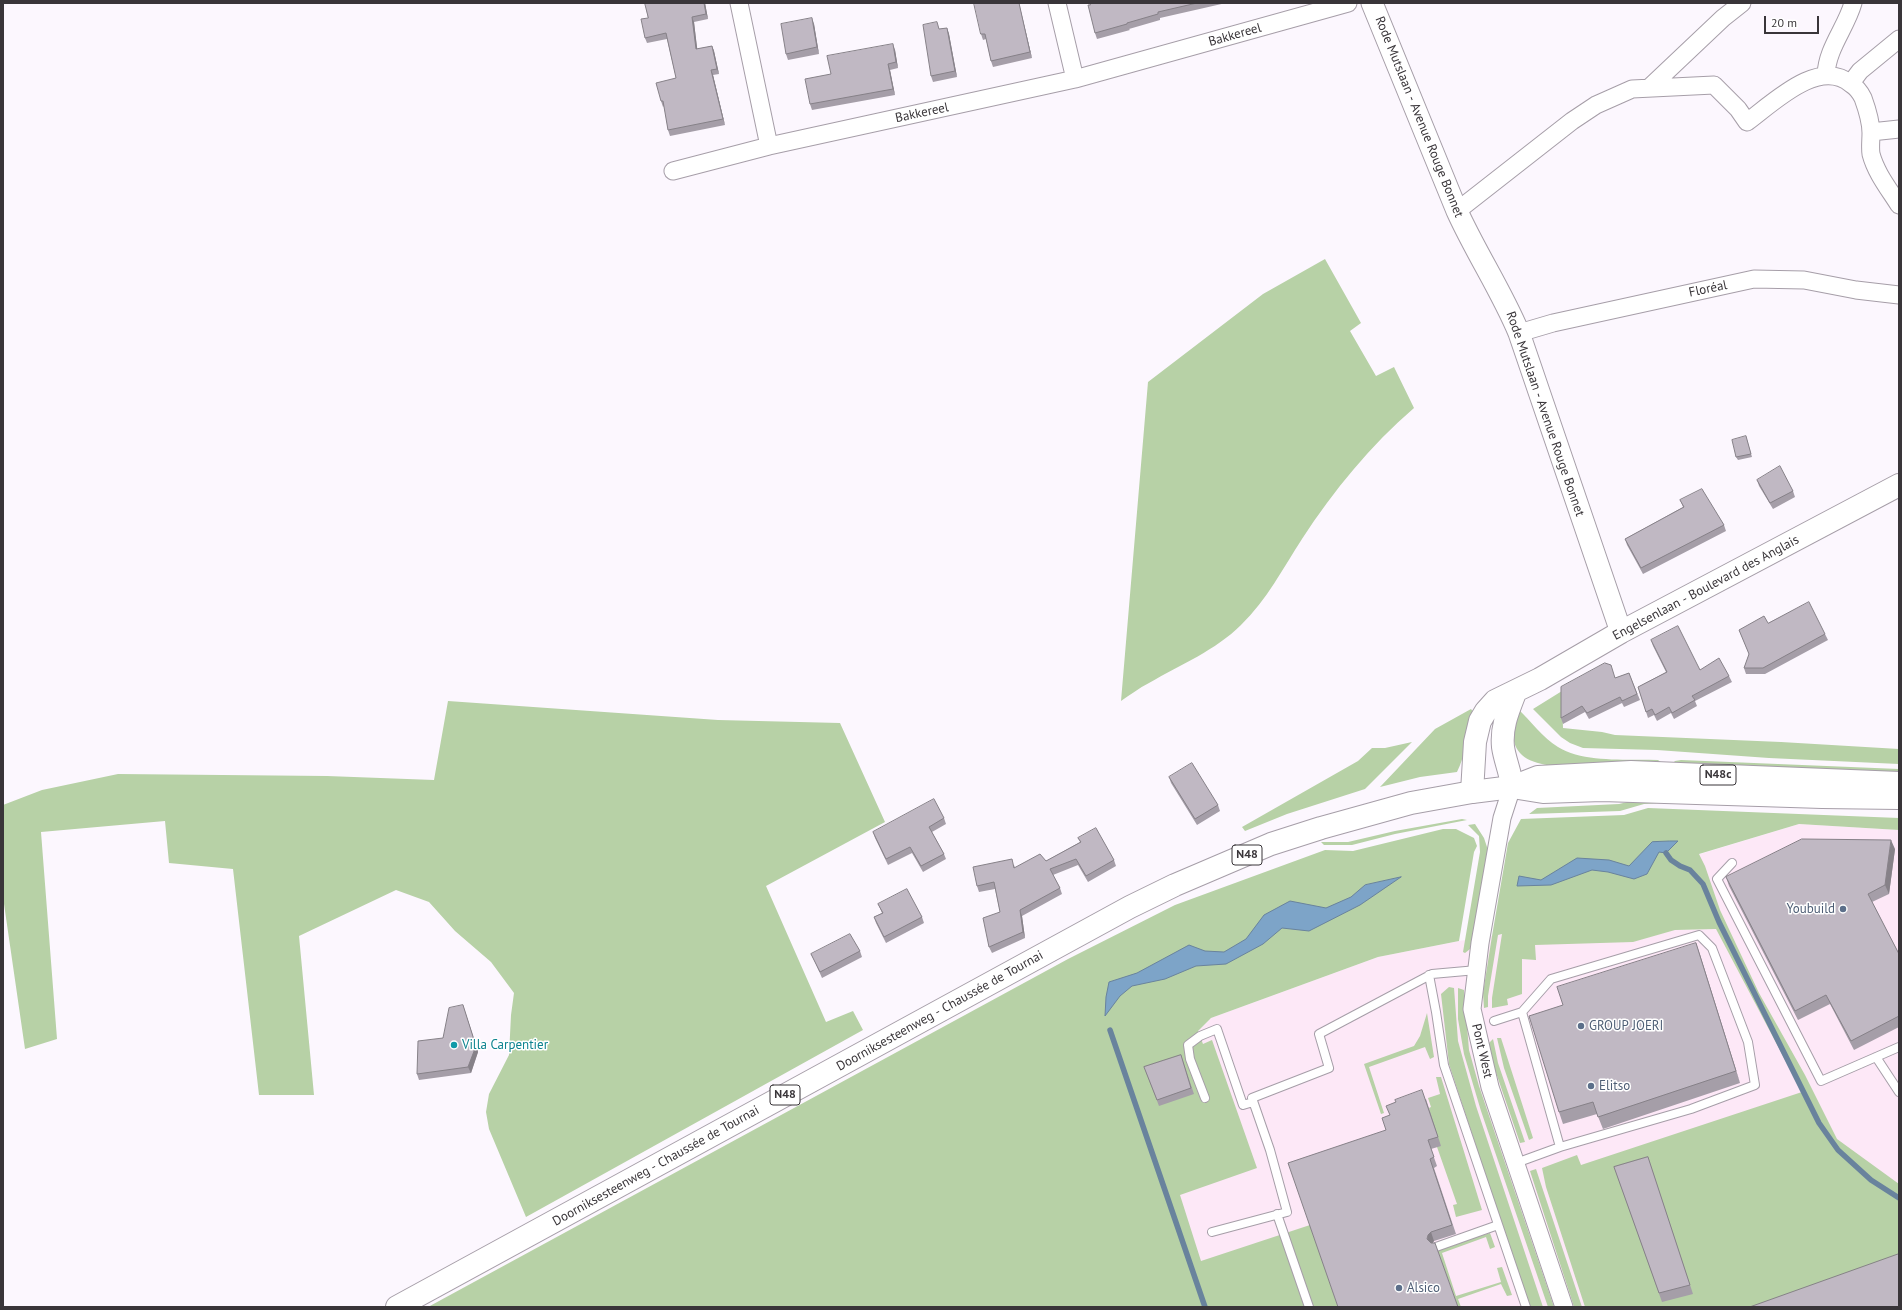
<!DOCTYPE html>
<html>
<head>
<meta charset="utf-8">
<style>
  body { margin:0 }
  #map { position:relative; width:1902px; height:1310px; overflow:hidden; background:#fcf7fe; font-family:"PT Sans",sans-serif }
  canvas { display:block }
  .frame { position:absolute; inset:0; border:4px solid #393539; pointer-events:none }
  .scale { position:absolute; left:1764px; top:16px; width:55px; height:18px; box-sizing:border-box; border:2px solid #393539; border-top:0; padding-left:5px; font-size:12px; line-height:14px; white-space:nowrap; color:#393539; -webkit-text-stroke:3px #fff; paint-order:stroke }
</style>
</head>
<body>
<div id="map">
<canvas width="1902" height="1310"></canvas>
<div class="frame"></div>
<div class="scale">20 m</div>
</div>
<script>
const context = document.querySelector('canvas').getContext('2d');
context.lineJoin = 'round';
function paint(path, color) { context.fillStyle = color; context.fill(path, 'evenodd'); }
function stroke(path, color, width, dash) { context.strokeStyle = color; context.lineWidth = width; context.lineCap = dash ? 'butt' : 'round'; context.setLineDash(dash || []); context.stroke(path); }
function write(font, color, halo, rows, align = 'center') {
  context.font = font + ' "PT Sans",sans-serif'; context.lineWidth = 3; context.setLineDash([]); context.textBaseline = 'middle'; context.strokeStyle = halo; context.fillStyle = color; for (const [text, x, y, turn = 0] of rows) {
    context.save(); context.translate(x, y); context.rotate((+turn || 0) * Math.PI / 180); context.textAlign = isNaN(turn) ? turn : align; if (halo) context.strokeText(text, 0, 0); context.fillText(text, 0, 0); context.restore();
  }
}
paint(new Path2D(`
  M 1799,824 L 1899,830 L 1899,1307 L 1206,1307 L 1166,1190 L 1246,1163 L 1198,1031 L 1211,1018 L 1378,957 L 1459,941 L 1510,933 L 1716,929 L 1687,858 Z`), '#fde8f7');
paint(new Path2D(`
  M 1325,259 L 1361,323 L 1350,331 L 1376,376 L 1394,367 L 1414,408 C 1370,446 1334,490 1302,539 C 1283,568 1267,600 1241,625 C 1216,650 1180,665 1149,683 C 1139,688 1130,695 1121,701 L 1148,382 L 1263,294 Z
  M 1562,691 L 1563,728 L 1602,732 L 1615,735 L 1781,742 L 1899,749 L 1899,764 L 1769,758 L 1657,750 L 1583,748 L 1570,743 L 1561,737 L 1533,709 Z
  M 448,701 L 718,720 L 840,723 L 885,822 L 766,886 L 826,1022 L 853,1011 L 863,1030 L 526,1217 L 489,1129 L 486,1112 L 489,1094 L 509,1055 L 511,1015 L 514,993 L 491,962 L 455,931 L 429,902 L 396,890 L 299,936 L 314,1095 L 259,1095 L 233,869 L 169,863 L 165,821 L 41,832 L 57,1039 L 25,1049 L 3,897 L 3,805 L 42,790 L 118,774 L 327,776 L 434,780 Z
  M 1471,709 L 1475,714 C 1469,732 1465,756 1457,772 L 1420,777 L 1380,787 L 1435,729 Z
  M 1518,709 C 1531,721 1543,738 1558,747 C 1584,763 1627,759 1658,760 L 1662,763 C 1632,765 1540,777 1520,753 C 1509,740 1514,724 1518,709 Z
  M 1412,742 L 1365,789 L 1287,814 L 1245,831 L 1242,827 L 1358,761 L 1372,748 L 1385,748 Z
  M 1681,760 L 1899,769 L 1899,776 L 1672,764 L 1675,761 Z
  M 1661,796 L 1660,803 L 1644,804 L 1620,811 L 1529,814 L 1537,808 L 1619,804 L 1644,798 Z
  M 1648,808 L 1899,818 L 1899,830 L 1799,824 L 1699,854 L 1705,866 L 1720,910 L 1759,993 L 1805,1075 L 1837,1139 L 1899,1184 L 1899,1256 L 1755,1307 L 1585,1307 L 1546,1187 L 1542,1168 L 1577,1155 L 1581,1165 L 1802,1092 L 1716,929 L 1675,930 L 1633,942 L 1535,945 L 1536,960 L 1522,959 L 1522,994 L 1507,999 L 1508,1005 L 1492,1008 L 1492,998 L 1502,934 L 1498,935 L 1488,996 L 1488,1007 L 1484,1008 L 1483,993 L 1492,936 L 1508,843 L 1521,819 L 1624,815 Z
  M 1462,819 L 1467,820 L 1395,834 L 1352,845 L 1324,845 L 1321,842 L 1348,842 L 1395,831 Z
  M 1475,824 L 1484,838 L 1488,850 L 1470,949 L 1465,953 L 1463,952 L 1480,852 L 1479,836 L 1468,825 Z
  M 1443,829 L 1456,829 L 1474,838 L 1477,846 L 1474,852 L 1459,941 L 1378,957 L 1211,1018 L 1198,1031 L 1203,1044 L 1212,1040 L 1257,1168 L 1180,1195 L 1201,1261 L 1310,1225 L 1338,1307 L 428,1307 L 1068,959 L 1175,905 L 1325,850 L 1353,851 Z
  M 1449,987 L 1454,988 L 1458,1041 L 1476,1106 L 1543,1307 L 1529,1307 L 1449,1064 L 1441,994 Z
  M 1458,988 L 1464,990 L 1469,1050 L 1479,1086 L 1554,1307 L 1548,1307 L 1481,1111 L 1464,1054 L 1458,1019 Z
  M 1427,1013 L 1434,1057 L 1430,1059 L 1425,1047 L 1369,1067 L 1384,1113 L 1381,1114 L 1364,1064 L 1414,1046 L 1420,1036 Z
  M 1497,1038 L 1501,1038 L 1533,1138 L 1529,1140 L 1504,1068 Z
  M 1493,1039 L 1498,1063 L 1525,1142 L 1520,1143 L 1491,1058 L 1489,1043 Z
  M 1436,1077 L 1441,1077 L 1482,1210 L 1456,1217 L 1453,1205 L 1457,1204 L 1437,1147 L 1429,1108 L 1431,1107 L 1428,1098 L 1440,1094 Z
  M 1536,1169 L 1582,1307 L 1574,1307 L 1530,1171 Z
  M 1490,1233 L 1495,1247 L 1490,1249 L 1486,1237 L 1442,1253 L 1456,1296 L 1501,1282 L 1497,1268 L 1502,1267 L 1512,1295 L 1507,1296 L 1501,1284 L 1458,1299 L 1461,1307 L 1458,1307 L 1437,1249 Z`), '#b7d1a6');
const water = new Path2D(`
  M 1670,841 L 1678,841 L 1666,853 L 1659,852 L 1647,874 L 1634,879 L 1608,872 L 1592,870 L 1551,885 L 1517,886 L 1519,876 L 1541,880 L 1577,858 L 1609,860 L 1629,866 L 1652,842 Z
  M 1401,877 L 1360,905 L 1309,931 L 1282,928 L 1263,944 L 1226,964 L 1196,966 L 1165,979 L 1132,986 L 1120,996 L 1105,1016 L 1106,997 L 1109,982 L 1137,973 L 1189,945 L 1205,951 L 1224,952 L 1246,939 L 1264,915 L 1290,901 L 1326,908 L 1351,897 L 1365,885 Z`);
paint(water, '#7da4c8');
stroke(water, '#69839d', 1);
stroke(new Path2D(`
  M 1666,853 L 1671,860 L 1680,866 L 1690,870 L 1703,884 L 1719,922 L 1819,1123 L 1838,1150 L 1871,1180 L 1899,1198
  M 1110,1030 L 1205,1307`), '#69839d', 5.5);
const service = new Path2D(`
  M 1732,863 L 1717,879 L 1821,1081 L 1899,1047
  M 1429,975 L 1436,1012 L 1444,1065 L 1526,1307
  M 1522,1012 L 1551,979 L 1699,935 L 1712,948 L 1748,1042 L 1755,1085 L 1691,1109 L 1560,1147
  M 1494,1021 L 1522,1012 L 1560,1147 L 1516,1163
  M 1876,1057 L 1899,1092
  M 1205,1098 L 1190,1059 L 1188,1045 L 1200,1036 L 1217,1029 L 1243,1105 L 1253,1102
  M 1277,1214 L 1309,1307
  M 1212,1232 L 1287,1212 L 1270,1150 L 1252,1098 L 1329,1068 L 1319,1034 L 1432,974 L 1477,970
  M 1436,1247 L 1498,1225`);
const minor = new Path2D(`
  M 739,3 L 769,146
  M 1057,3 L 1075,79
  M 1826,75 C 1827,48 1846,28 1853,3
  M 1851,83 L 1860,71 L 1899,39
  M 1649,88 L 1723,18 L 1742,3
  M 1871,132 L 1899,129
  M 673,171 L 769,146 L 1075,79 L 1348,3
  M 1457,211 L 1572,121 L 1596,105 L 1632,89 L 1714,85 L 1738,109 L 1747,122 C 1773,103 1819,57 1851,84 C 1856,87 1860,92 1863,98 C 1867,109 1871,121 1871,133 C 1871,140 1870,148 1871,154 C 1876,173 1889,189 1899,205
  M 1519,333 L 1553,323 L 1754,279 L 1804,280 L 1856,290 L 1899,295
  M 1512,787 L 1502,818 L 1480,943 L 1472,1009 L 1490,1087 L 1564,1307`);
const tertiary = new Path2D(`
  M 1372,3 L 1457,211 C 1476,253 1501,290 1519,333 L 1621,632`);
const secondary = new Path2D(`
  M 1512,787 C 1511,773 1505,761 1503,747 C 1501,727 1508,711 1515,693
  M 1472,792 L 1475,742 L 1480,721 L 1486,711 L 1495,701 L 1540,679 L 1621,632 L 1899,485`);
const primary = new Path2D(`
  M 1515,786 L 1538,777 L 1631,772 L 1899,783
  M 397,1307 L 1130,907 L 1175,885 L 1271,844 L 1321,828 L 1411,803 L 1472,792 L 1512,787 L 1543,792 L 1602,790 L 1822,797 L 1899,798`);
stroke(service, '#a69ea8', 10);
stroke(minor, '#a69ea8', 19);
stroke(tertiary, '#a69ea8', 23);
stroke(secondary, '#a69ea8', 24);
stroke(primary, '#a69ea8', 24);
stroke(service, '#fff', 8);
stroke(minor, '#fff', 17);
stroke(tertiary, '#fff', 21);
stroke(secondary, '#fff', 22);
stroke(primary, '#fff', 22);
paint(new Path2D(`
  M 645,3 L 705,3 L 708,19 L 694,22 L 697,49 L 712,46 L 714,51 L 719,74 L 713,75 L 725,125 L 670,136 L 668,130 L 664,106 L 663,107 L 661,101 L 676,78 L 667,39 L 647,43 L 645,38 L 648,18 Z
  M 1019,3 L 1032,58 L 993,67 L 991,61 L 986,39 L 983,40 L 981,34 Z
  M 1090,3 L 1226,3 L 1160,18 L 1160,20 L 1129,29 L 1130,30 L 1097,39 L 1095,33 Z
  M 814,24 L 819,54 L 788,60 L 786,54 Z
  M 947,28 L 949,34 L 957,77 L 933,82 L 931,76 L 940,29 Z
  M 895,50 L 898,68 L 890,70 L 895,95 L 812,110 L 810,104 L 831,74 Z
  M 1746,436 L 1752,457 L 1738,460 L 1736,457 Z
  M 1757,480 L 1793,491 L 1795,497 L 1773,509 L 1759,486 Z
  M 1680,500 L 1724,525 L 1726,531 L 1643,574 L 1627,545 L 1625,539 L 1683,507 Z
  M 1768,623 L 1825,634 L 1828,640 L 1765,674 L 1746,674 L 1744,668 L 1749,654 L 1739,630 Z
  M 1651,640 L 1700,670 L 1729,676 L 1732,682 L 1695,701 L 1697,706 L 1674,719 L 1671,713 L 1657,721 L 1654,715 L 1648,718 L 1638,687 L 1666,672 L 1653,646 Z
  M 1629,673 L 1640,700 L 1624,707 L 1622,703 L 1589,719 L 1585,712 L 1563,724 L 1561,718 L 1615,678 Z
  M 1169,777 L 1218,805 L 1220,811 L 1197,825 L 1171,783 Z
  M 944,818 L 946,824 L 932,832 L 944,854 L 946,859 L 923,872 L 912,853 L 888,865 L 875,838 L 873,832 Z
  M 1078,838 L 1114,860 L 1116,866 L 1088,882 L 1078,865 L 1053,875 L 1060,888 L 1062,894 L 1022,916 L 1025,938 L 992,953 L 989,947 L 1000,912 L 995,889 L 979,892 L 977,886 L 1014,865 L 1015,868 L 1046,861 L 1080,842 Z
  M 1895,849 L 1889,894 L 1872,902 L 1899,954 L 1899,1027 L 1854,1050 L 1830,1004 L 1798,1020 L 1729,886 L 1726,877 Z
  M 878,904 L 922,917 L 924,923 L 886,943 L 876,923 L 874,917 L 882,913 Z
  M 1696,943 L 1700,955 L 1740,1083 L 1603,1129 L 1597,1114 L 1563,1124 L 1559,1112 L 1563,1005 Z
  M 860,951 L 862,957 L 822,978 L 814,960 L 811,954 Z
  M 463,1005 L 478,1052 L 471,1073 L 419,1080 L 417,1074 L 443,1038 Z
  M 1181,1055 L 1194,1094 L 1159,1106 L 1144,1067 Z
  M 1426,1099 L 1441,1146 L 1431,1149 L 1437,1166 L 1434,1168 L 1456,1234 L 1434,1241 L 1432,1243 L 1458,1307 L 1386,1130 L 1390,1115 Z
  M 1648,1157 L 1693,1294 L 1662,1302 L 1614,1167 Z`), '#a59ea8');
paint(new Path2D(`
  M 704,3 L 705,3 L 708,19 L 706,14 Z
  M 1019,3 L 1032,58 L 1030,52 Z
  M 692,17 L 694,22 L 698,55 L 696,49 Z
  M 812,18 L 814,24 L 819,54 L 817,47 Z
  M 947,28 L 949,34 L 957,77 L 955,71 Z
  M 893,44 L 895,50 L 898,68 L 896,62 Z
  M 712,46 L 714,51 L 719,74 L 717,69 Z
  M 888,64 L 890,70 L 895,95 L 893,89 Z
  M 711,70 L 713,75 L 725,125 L 723,119 Z
  M 1891,840 L 1895,849 L 1889,894 L 1885,885 Z
  M 1020,910 L 1022,916 L 1025,938 L 1023,932 Z
  M 1696,943 L 1700,955 L 1740,1083 L 1736,1071 Z
  M 463,1005 L 478,1052 L 471,1073 L 468,1067 Z
  M 1431,1232 L 1434,1241 L 1432,1244 L 1427,1239 L 1428,1235 Z`), '#868188');
const building = new Path2D(`
  M 645,3 L 704,3 L 706,14 L 692,17 L 696,49 L 712,46 L 717,69 L 711,70 L 723,119 L 668,130 L 663,101 L 661,101 L 656,83 L 676,78 L 666,33 L 645,38 L 641,19 L 648,18 Z
  M 974,3 L 1019,3 L 1030,52 L 991,61 L 985,34 L 981,34 Z
  M 1090,3 L 1197,3 L 1158,12 L 1158,14 L 1127,23 L 1127,24 L 1095,33 L 1088,5 L 1090,5 Z
  M 812,18 L 817,47 L 786,54 L 781,24 Z
  M 937,22 L 939,29 L 947,28 L 955,71 L 931,76 L 923,25 Z
  M 893,44 L 896,62 L 888,64 L 893,89 L 810,104 L 805,79 L 831,74 L 827,56 Z
  M 1746,436 L 1751,454 L 1736,457 L 1732,440 Z
  M 1780,466 L 1793,491 L 1770,503 L 1757,480 Z
  M 1702,489 L 1724,525 L 1641,568 L 1625,539 L 1684,507 L 1680,500 Z
  M 1809,602 L 1825,634 L 1763,668 L 1744,668 L 1749,654 L 1739,630 L 1764,616 L 1768,623 Z
  M 1678,626 L 1700,670 L 1719,658 L 1729,676 L 1692,696 L 1695,700 L 1672,713 L 1669,707 L 1655,715 L 1652,709 L 1646,712 L 1638,687 L 1667,672 L 1651,640 Z
  M 1605,663 L 1611,665 L 1615,678 L 1629,673 L 1637,694 L 1622,701 L 1620,697 L 1587,713 L 1582,706 L 1561,718 L 1561,687 Z
  M 1192,763 L 1218,805 L 1195,819 L 1169,777 Z
  M 934,799 L 944,818 L 929,827 L 944,854 L 921,866 L 910,847 L 886,859 L 873,832 Z
  M 1096,828 L 1114,860 L 1086,876 L 1076,859 L 1050,869 L 1060,888 L 1020,910 L 1023,932 L 989,947 L 983,918 L 1000,912 L 994,882 L 977,886 L 973,867 L 1012,859 L 1014,868 L 1040,854 L 1046,861 L 1081,842 L 1078,838 Z
  M 1802,839 L 1891,840 L 1885,885 L 1868,894 L 1899,954 L 1899,1016 L 1851,1041 L 1826,995 L 1795,1011 L 1726,877 Z
  M 907,889 L 922,917 L 884,937 L 874,917 L 883,913 L 878,904 Z
  M 850,934 L 860,951 L 820,972 L 811,954 Z
  M 1696,943 L 1736,1071 L 1598,1117 L 1593,1102 L 1559,1112 L 1529,1016 L 1563,1005 L 1557,987 Z
  M 463,1005 L 476,1046 L 468,1067 L 417,1074 L 418,1041 L 443,1038 L 449,1008 Z
  M 1181,1055 L 1191,1088 L 1157,1100 L 1144,1067 Z
  M 1422,1090 L 1438,1137 L 1428,1140 L 1434,1157 L 1430,1159 L 1452,1225 L 1431,1232 L 1428,1235 L 1427,1239 L 1431,1243 L 1435,1243 L 1458,1307 L 1338,1307 L 1288,1163 L 1386,1130 L 1382,1118 L 1390,1115 L 1386,1106 L 1396,1102 L 1395,1100 Z
  M 1648,1157 L 1690,1285 L 1659,1293 L 1614,1167 Z
  M 1899,1254 L 1899,1307 L 1750,1307 Z`);
paint(building, '#c0b8c3');
stroke(building, '#868188', 1);
for (const [x, y, r, color] of [
  [1843,909,4,"#5c6f8a"],
  [1581,1026,4,"#5c6f8a"],
  [454,1045,4,"#0f9aa8"],
  [1591,1086,4,"#5c6f8a"],
  [1399,1288,4,"#5c6f8a"]
]) { const dot = new Path2D(); dot.arc(x, y, r, 0, 2 * Math.PI); context.fillStyle = color; context.fill(dot); stroke(dot, '#fff', 1.5); }
for (const [x, y, w] of [
  [1718,775,36],
  [1247,855,30],
  [785,1095,30]
]) { const box = new Path2D(); box.roundRect(x - w / 2, y - 10, w, 20, 3); context.fillStyle = '#fff'; context.fill(box); stroke(box, '#393539', 1); }
write('bold 12px', '#393539', null, [
  ["N48c",1718,775],
  ["N48",1247,855],
  ["N48",785,1095]
]);
write('13px', '#393539', '#fff', [
  ["Bakkereel",1235,35,-16],
  ["Bakkereel",922,113,-12],
  ["Rode Mutslaan - Avenue Rouge Bonnet",1419,117,68],
  ["Floréal",1708,289,-12],
  ["Rode Mutslaan - Avenue Rouge Bonnet",1545,414,71],
  ["Engelsenlaan - Boulevard des Anglais",1706,588,-28],
  ["Doorniksesteenweg - Chaussée de Tournai",940,1011,-29],
  ["Pont West",1482,1051,77],
  ["Doorniksesteenweg - Chaussée de Tournai",656,1166,-29]
]);
write('13px', '#4e5e75', '#fff', [
  ["Youbuild",1835,909,"right"],
  ["GROUP JOERI",1589,1026],
  ["Elitso",1599,1086],
  ["Alsico",1407,1288]
], 'left');
write('13px', '#0d838f', '#fff', [
  ["Villa Carpentier",462,1045]
], 'left');
</script>
</body>
</html>
